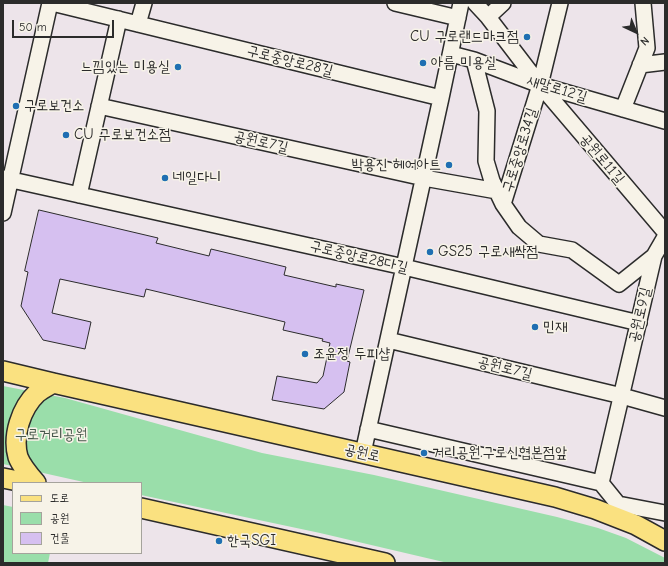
<!DOCTYPE html>
<html>
<head>
<meta charset="utf-8">
<style>
  body { margin:0 }
  #map { position:relative; width:668px; height:566px; overflow:hidden; background:#ede4ea; font-family:"Comic Neue","Poor Story",sans-serif }
  canvas { display:block }
  .frame { position:absolute; inset:0; border:4px solid #2b2b2b; pointer-events:none }
  .legend { position:absolute; left:12px; top:482px; width:130px; height:72px; box-sizing:border-box; background:#f7f3e8; border:1px solid #a5a39c; margin:0; padding:5px 7px; list-style:none; font-size:12px; color:#2b2b2b }
  .legend li { display:flex; align-items:center; gap:8px; height:20px }
  .legend b { width:20px; border:1px solid #a5a39c }
  .north { position:absolute; left:616px; top:12px; width:40px; height:40px; -webkit-text-stroke:3px #f7f3e8; paint-order:stroke; rotate:136deg; font-size:11px; font-weight:700; line-height:16px; text-align:center; color:#2b2b2b }
  .north::after { content:''; display:block; margin:auto; width:14px; height:18px; background:#2b2b2b; clip-path:polygon(50% 0,100% 100%,50% 72%,0 100%) }
  .scale { position:absolute; left:12px; top:20px; width:102px; height:18px; box-sizing:border-box; border:2px solid #2b2b2b; border-top:0; padding-left:5px; font-size:12px; line-height:14px; white-space:nowrap; color:#2b2b2b; -webkit-text-stroke:3px #f7f3e8; paint-order:stroke }
</style>
</head>
<body>
<div id="map">
<canvas width="668" height="566"></canvas>
<div class="frame"></div>
<ul class="legend">
<li><b style="height:5px;background:#fae180"></b>도로</li>
<li><b style="height:11px;background:#9adeaa"></b>공원</li>
<li><b style="height:11px;background:#d6c0f0"></b>건물</li>
</ul>
<div class="north">N</div>
<div class="scale">50 m</div>
</div>
<script>
const context = document.querySelector('canvas').getContext('2d');
context.lineJoin = 'round';
function paint(path, color) { context.fillStyle = color; context.fill(path, 'evenodd'); }
function stroke(path, color, width, dash) { context.strokeStyle = color; context.lineWidth = width; context.lineCap = dash ? 'butt' : 'round'; context.setLineDash(dash || []); context.stroke(path); }
function write(font, color, halo, rows, align = 'center') {
  context.font = font + ' "Comic Neue","Poor Story",sans-serif'; context.lineWidth = 3; context.setLineDash([]); context.textBaseline = 'middle'; context.strokeStyle = halo; context.fillStyle = color; for (const [text, x, y, turn = 0] of rows) {
    context.save(); context.translate(x, y); context.rotate((+turn || 0) * Math.PI / 180); context.textAlign = isNaN(turn) ? turn : align; if (halo) context.strokeText(text, 0, 0); context.fillText(text, 0, 0); context.restore();
  }
}
paint(new Path2D(`
  M 3,386 L 65,398 L 262,453 L 374,475 L 557,517 L 598,528 L 626,538 L 665,558 L 665,563 L 448,563 L 320,533 L 141,495 L 141,483 L 88,483 L 3,464 Z
  M 3,505 L 13,507 L 13,553 L 50,553 L 48,563 L 3,563 Z`), '#9adeaa');
const building = new Path2D(`
  M 39,210 L 158,238 L 156,243 L 209,256 L 211,249 L 286,267 L 284,275 L 336,287 L 336,284 L 364,290 L 347,361 L 350,362 L 344,392 L 324,409 L 272,400 L 277,376 L 317,383 L 323,376 L 330,343 L 322,341 L 323,339 L 283,330 L 285,322 L 146,289 L 144,297 L 60,279 L 52,313 L 91,322 L 85,349 L 43,340 L 21,306 L 28,272 L 25,271 Z`);
paint(building, '#d6c0f0');
stroke(building, '#2b2b2b', 1);
const minor = new Path2D(`
  M 52,3 L 441,98
  M 395,3 L 458,18
  M 475,3 L 488,17 L 540,85 L 665,232
  M 488,17 L 503,3
  M 138,24 L 144,3
  M 451,54 L 474,60 L 540,85 L 665,121
  M 474,60 L 487,111 L 486,161 L 492,181 L 503,204 L 519,227 L 539,244 L 572,250 L 619,284 L 654,256
  M 640,65 L 665,62
  M 99,106 L 424,178 L 497,191
  M 623,109 L 647,48 L 643,3
  M 3,178 L 404,267 L 639,323
  M 79,195 L 119,19
  M 503,204 L 540,85 L 560,3
  M 3,213 L 50,3
  M 388,340 L 622,396 L 665,408
  M 368,429 L 601,483 L 618,504 L 665,513
  M 363,453 L 441,98 L 461,3
  M 601,483 L 654,256 L 665,237`);
const major = new Path2D(`
  M 3,371 L 53,383 L 555,497 L 595,509 L 636,525 L 665,541
  M 3,478 L 28,483
  M 36,483 C 30,476 21,465 18,457 C 12,436 21,408 37,393 C 42,389 48,386 53,383
  M 141,508 L 385,563`);
stroke(minor, '#2b2b2b', 18);
stroke(major, '#2b2b2b', 22);
stroke(minor, '#f7f3e8', 15);
stroke(major, '#fae180', 19);
for (const [x, y, r, color] of [
  [527,37,4,"#1f6fb2"],
  [423,63,4,"#1f6fb2"],
  [178,67,4,"#1f6fb2"],
  [16,106,4,"#1f6fb2"],
  [66,135,4,"#1f6fb2"],
  [449,165,4,"#1f6fb2"],
  [165,178,4,"#1f6fb2"],
  [430,252,4,"#1f6fb2"],
  [535,327,4,"#1f6fb2"],
  [305,354,4,"#1f6fb2"],
  [424,453,4,"#1f6fb2"],
  [219,541,4,"#1f6fb2"]
]) { const dot = new Path2D(); dot.arc(x, y, r, 0, 2 * Math.PI); context.fillStyle = color; context.fill(dot); stroke(dot, '#f7f3e8', 1.5); }
write('15px', '#2b2b2b', '#f7f3e8', [
  ["CU 구로랜드마크점",519,37,"right"],
  ["아름 미용실",431,63],
  ["느낌있는 미용실",170,67,"right"],
  ["구로보건소",24,106],
  ["CU 구로보건소점",74,135],
  ["박용진 헤어아트",441,165,"right"],
  ["네일다니",173,178],
  ["GS25 구로새싹점",438,252],
  ["민재",543,327],
  ["조윤정 두피샵",313,354],
  ["거리공원.구로신협본점앞",432,453],
  ["한국SGI",227,541]
], 'left');
write('15px', '#2b2b2b', '#f7f3e8', [
  ["구로중앙로28길",290,61,14],
  ["새말로12길",557,89,17],
  ["공원로7길",261,142,13],
  ["구로중앙로34길",520,150,-73],
  ["공원로11길",602,159,50],
  ["구로중앙로28다길",359,257,13],
  ["공원로9길",640,315,-77],
  ["공원로7길",505,368,14],
  ["공원로",362,453,13]
]);
write('15px', '#47584b', '#f7f3e8', [
  ["구로거리공원",51,435]
]);
</script>
</body>
</html>
